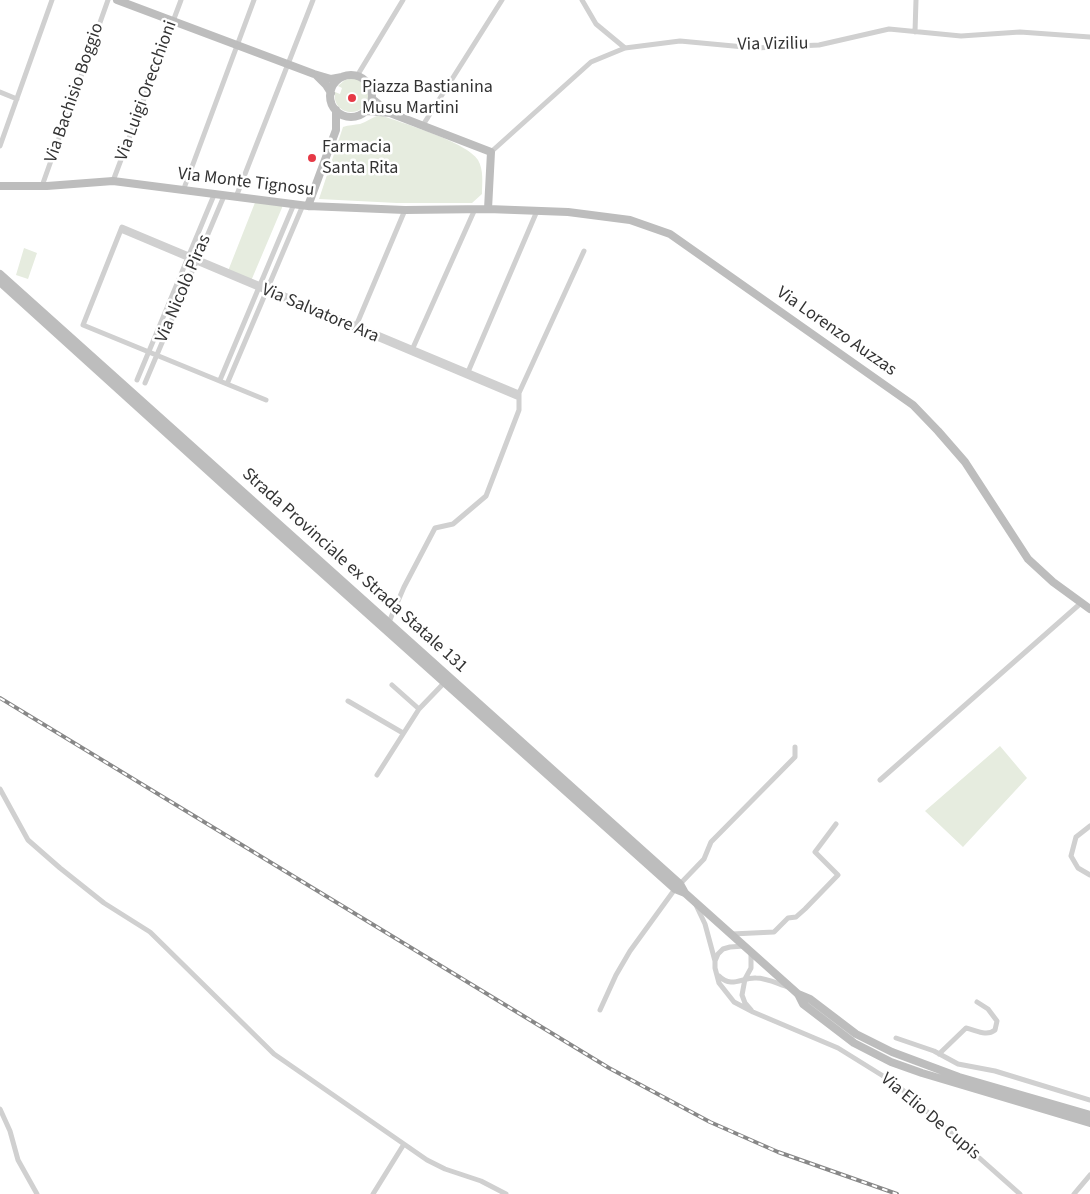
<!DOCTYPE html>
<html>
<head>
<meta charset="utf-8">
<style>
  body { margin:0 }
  canvas { display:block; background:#fff }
</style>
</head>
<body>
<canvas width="1090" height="1194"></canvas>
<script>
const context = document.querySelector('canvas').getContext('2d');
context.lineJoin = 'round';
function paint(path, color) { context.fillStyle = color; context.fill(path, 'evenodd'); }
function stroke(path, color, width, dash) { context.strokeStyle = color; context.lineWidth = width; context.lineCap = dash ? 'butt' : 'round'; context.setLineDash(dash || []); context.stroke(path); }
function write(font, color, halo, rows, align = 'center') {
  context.font = font + ' "Source Sans 3",sans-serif'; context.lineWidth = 5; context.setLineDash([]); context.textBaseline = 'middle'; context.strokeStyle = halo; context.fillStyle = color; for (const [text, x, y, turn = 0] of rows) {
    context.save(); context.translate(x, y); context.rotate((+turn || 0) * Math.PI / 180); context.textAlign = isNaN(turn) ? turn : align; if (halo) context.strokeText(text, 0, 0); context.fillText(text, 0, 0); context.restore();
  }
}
paint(new Path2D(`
  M 353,78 L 360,81 L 369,93 C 367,121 331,116 335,92 L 340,94 L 342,88 L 338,86 L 345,80 Z
  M 380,115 C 402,123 467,142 478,160 C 484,170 482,184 482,194 L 472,203 L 397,203 L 319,199 L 343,127 C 349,125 354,125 360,124 C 367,122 372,117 380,115 Z
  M 256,200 L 284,203 L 251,281 L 228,271 Z
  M 24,248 L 37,253 L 28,279 L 16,275 Z
  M 1000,746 L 1027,778 L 963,847 L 925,811 Z`), '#e6ecdf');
stroke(new Path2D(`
  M 582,0 L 596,24 L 625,48
  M 915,32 L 916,0
  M 357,76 L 403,0
  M 0,92 L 17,99
  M 423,125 L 502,0
  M 0,146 L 52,0
  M 491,152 L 591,62 L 625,48 L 680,41 L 755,48 L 819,45 L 889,29 L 961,36 L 1020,32 L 1090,37
  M 113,181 L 181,0
  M 42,186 L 108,0
  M 183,191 L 254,0
  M 236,197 L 313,0
  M 123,231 L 519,398
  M 356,326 L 405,210
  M 412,350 L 475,209
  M 468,372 L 537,211
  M 137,380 L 214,195
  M 220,380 L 294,204
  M 145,383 L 224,196
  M 227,384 L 303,205
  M 266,400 L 83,325 L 122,227 L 519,393
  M 389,622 L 404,587 L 435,528 L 453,524 L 486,496 L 519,410 L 519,393 L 584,251
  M 392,685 L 419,709
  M 348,701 L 403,733
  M 377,775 L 419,709 L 444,683
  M 880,780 L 1081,603
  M 0,789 L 28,840 L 60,868 L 104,903 L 150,932 L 274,1054 L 427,1160 L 445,1169 L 481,1181 L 506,1194
  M 1090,826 L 1076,837 L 1071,856 L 1078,868 L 1090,875
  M 680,884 L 704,859 L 711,842 L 795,757 L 795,747
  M 696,905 L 705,924 L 715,961
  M 732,934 L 774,932 L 788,918 L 796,917 L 805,909 L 838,875 L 815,852 L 836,824
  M 744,946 L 730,947 L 723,949 L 718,954 L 715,961 L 715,968 L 719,983 L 734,1002 L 753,1012 L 838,1048 L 896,1084 L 1020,1194
  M 719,976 C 732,989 742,977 756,978 C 767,978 778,984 788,987
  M 600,1010 L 616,975 L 630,951 L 675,889
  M 751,1010 L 745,1003 L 742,995 L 745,979 L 751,968 L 751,952
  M 896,1038 L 934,1051 L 958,1064 L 995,1071 L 1090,1100
  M 939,1054 L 966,1028 C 976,1030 986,1037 995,1030 L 997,1021 L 988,1009 L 977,1002
  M 0,1109 L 10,1131 L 18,1160 L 37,1194
  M 373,1194 L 404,1144
  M 1074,1194 L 1090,1175`), '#d0d0d0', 5);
stroke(new Path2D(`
  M 117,0 L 314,74 L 331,79 L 342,77
  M 316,75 L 326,85 L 331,93
  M330 96a21 21 0 1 1 42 0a21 21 0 1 1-42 0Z
  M 372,99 L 390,113
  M 367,111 L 390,113 L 491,152 L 488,209
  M 0,186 L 47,186 L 113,181 L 308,206 L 405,210 L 488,209 L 568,212 L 630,220 L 670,234 L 913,405 L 938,431 L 965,462 L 1028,559 L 1053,582 L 1090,609
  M 308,206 L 336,130 L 336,110
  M 0,274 L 680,884 L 685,893
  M 0,282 L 226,487 L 675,889 L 685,893 L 798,994 L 803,1004 L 854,1043 L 891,1062 L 922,1073 L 1090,1123
  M 798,994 L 810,999 L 856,1034 L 892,1052 L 959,1077 L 1090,1115`), '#bdbdbd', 8);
const rail = new Path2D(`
  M 0,698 L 609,1068 L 710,1122 L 778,1152 L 897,1194`);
stroke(rail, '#888', 4);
stroke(rail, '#fff', 2, [5.5]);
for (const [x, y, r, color] of [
  [352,98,5,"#e63946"],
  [312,158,5,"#e63946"]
]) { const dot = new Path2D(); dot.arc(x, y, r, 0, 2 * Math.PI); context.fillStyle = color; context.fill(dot); stroke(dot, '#fff', 2); }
write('18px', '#333', '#fff', [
  ["Via Viziliu",773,45,-1],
  ["Via Luigi Orecchioni",147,91,-70],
  ["Via Bachisio Boggio",75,93,-71],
  ["Via Monte Tignosu",246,183,7],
  ["Via Nicolò Piras",184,289,-67],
  ["Via Salvatore Ara",320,314,23],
  ["Via Lorenzo Auzzas",836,332,35],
  ["Strada Provinciale ex Strada Statale 131",354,571,42],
  ["Via Elio De Cupis",930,1117,40]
]);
write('18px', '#333', '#fff', [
  ["Piazza Bastianina",362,88],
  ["Musu Martini",362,109],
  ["Farmacia",322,148],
  ["Santa Rita",322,169]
], 'left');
</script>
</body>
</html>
